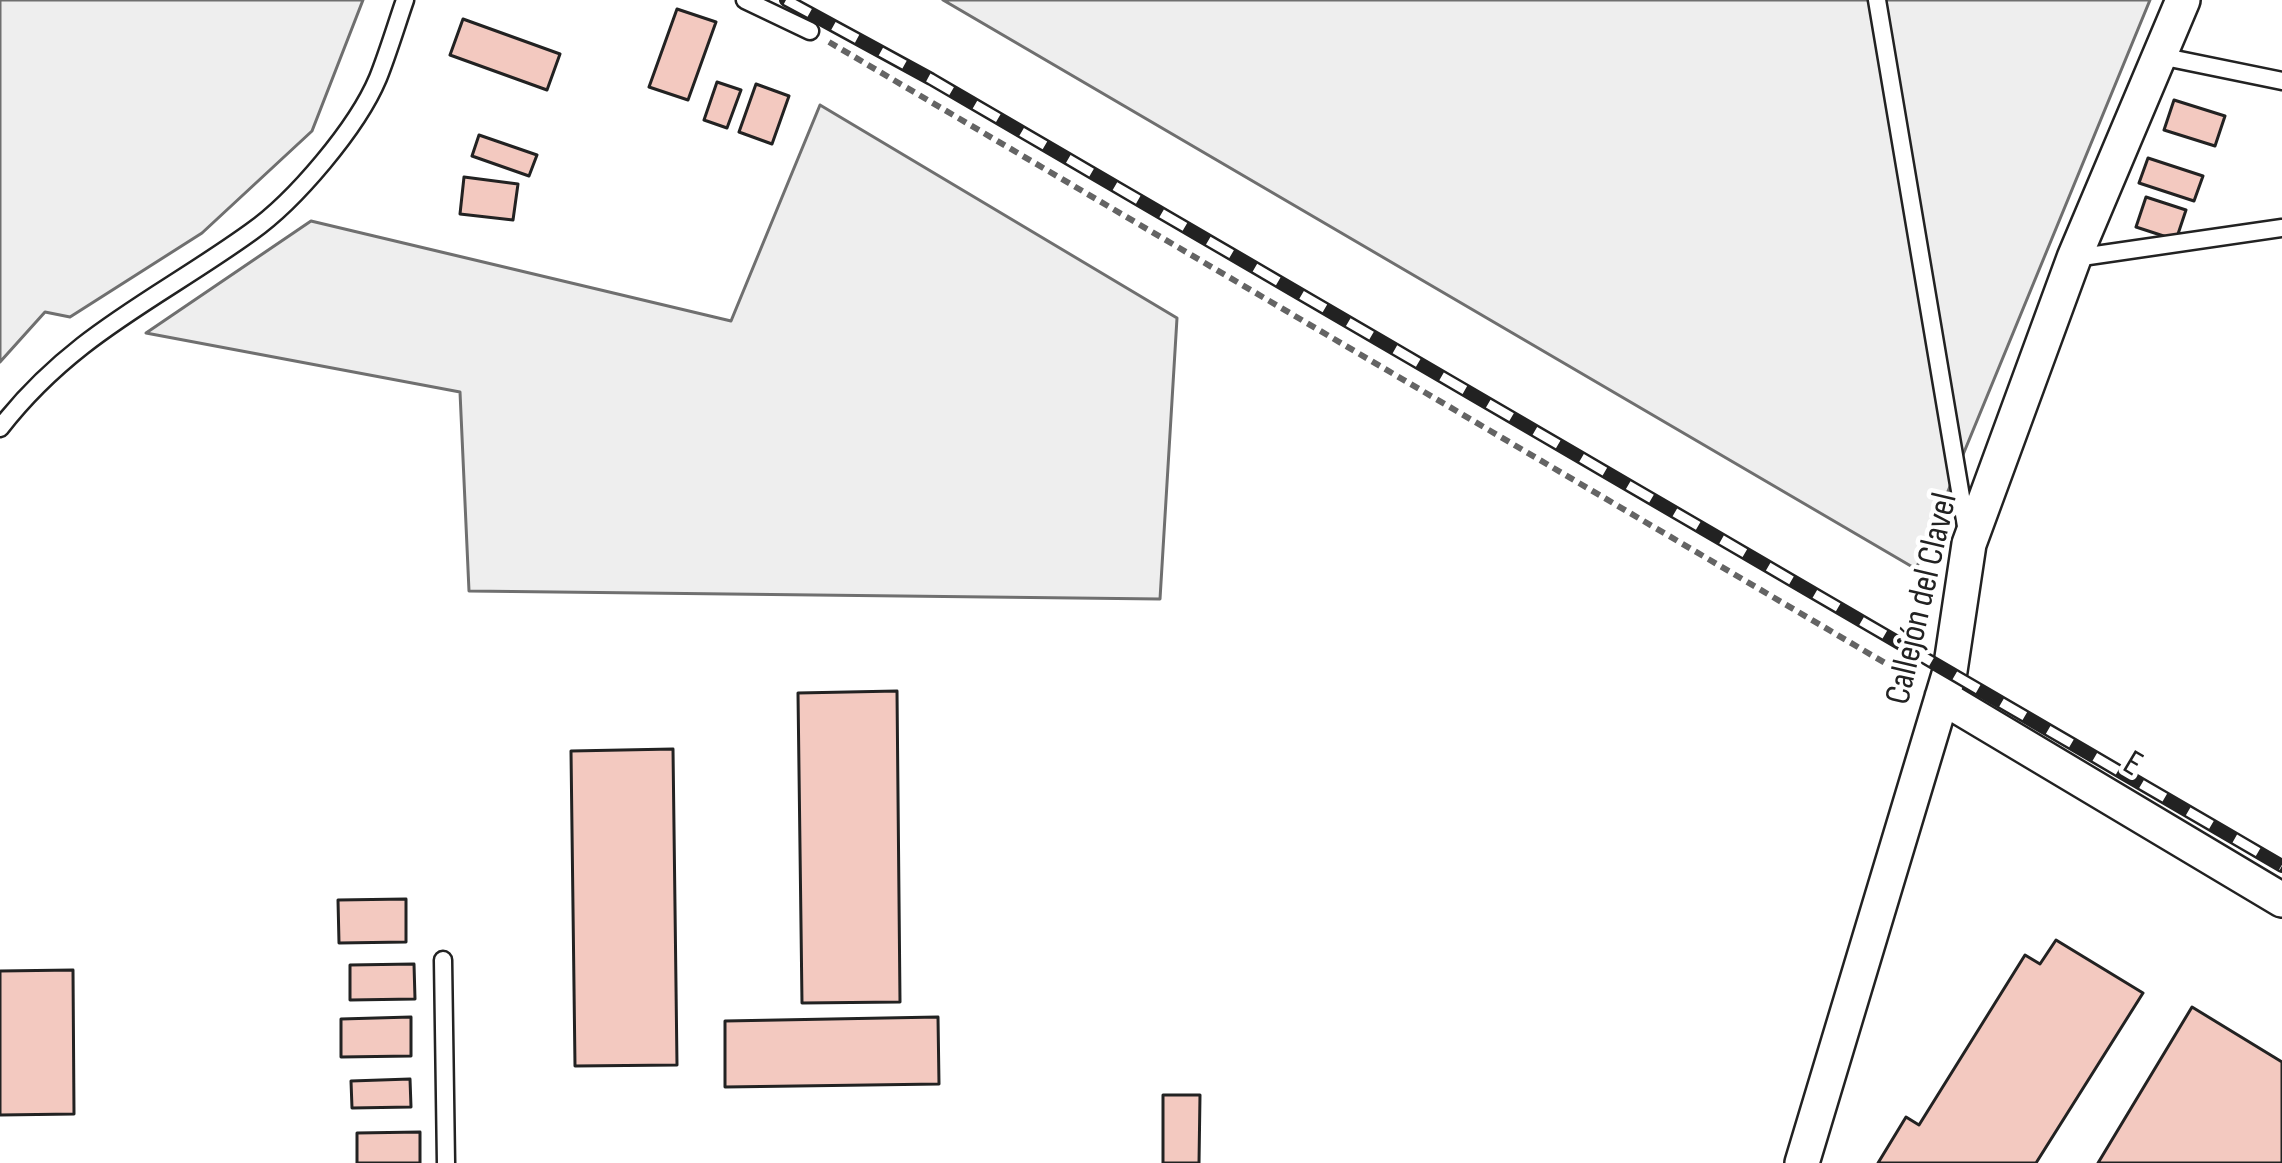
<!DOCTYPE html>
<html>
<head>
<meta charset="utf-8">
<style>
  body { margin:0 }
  canvas { display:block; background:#fff }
</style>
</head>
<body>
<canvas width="2282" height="1163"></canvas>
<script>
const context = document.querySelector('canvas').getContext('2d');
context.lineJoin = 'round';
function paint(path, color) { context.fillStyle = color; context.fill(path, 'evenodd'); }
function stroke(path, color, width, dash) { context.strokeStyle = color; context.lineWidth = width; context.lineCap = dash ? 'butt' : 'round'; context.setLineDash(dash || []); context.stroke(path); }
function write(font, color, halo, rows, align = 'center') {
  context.font = font + ' "Sofia Sans Condensed",sans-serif'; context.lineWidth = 9; context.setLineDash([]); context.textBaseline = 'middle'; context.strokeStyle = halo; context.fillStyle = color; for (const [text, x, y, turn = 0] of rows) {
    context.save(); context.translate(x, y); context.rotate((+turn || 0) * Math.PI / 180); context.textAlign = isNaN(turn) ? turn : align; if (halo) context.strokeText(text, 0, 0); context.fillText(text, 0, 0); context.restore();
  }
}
const green = new Path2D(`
  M 0,0 L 363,0 L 312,131 L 202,233 L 70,317 L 45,312 L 0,362 Z
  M 943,0 L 2150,0 L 1916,569 Z
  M 820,105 L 1177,318 L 1160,599 L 469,591 L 460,392 L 146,333 L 311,221 L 731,321 Z`);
paint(green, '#eee');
stroke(green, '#6f6f6f', 3);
const building = new Path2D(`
  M 677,9 L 716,22 L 688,100 L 649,87 Z
  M 463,19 L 560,54 L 547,90 L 450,55 Z
  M 717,82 L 741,90 L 727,128 L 704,120 Z
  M 756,84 L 789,96 L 772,144 L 739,132 Z
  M 2174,100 L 2225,116 L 2215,146 L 2164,130 Z
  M 479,135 L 537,155 L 529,176 L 472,156 Z
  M 2148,158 L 2203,176 L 2194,201 L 2139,183 Z
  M 464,177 L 518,184 L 513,220 L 460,214 Z
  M 2146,197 L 2186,210 L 2176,240 L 2136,227 Z
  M 897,691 L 900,1002 L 802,1003 L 798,693 Z
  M 673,749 L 677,1065 L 575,1066 L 571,751 Z
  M 406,899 L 406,942 L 339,943 L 338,900 Z
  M 2056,940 L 2143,993 L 2036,1163 L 1878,1163 L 1906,1117 L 1919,1125 L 2025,955 L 2040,964 Z
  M 414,964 L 415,999 L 350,1000 L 350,965 Z
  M 73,970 L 74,1114 L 0,1115 L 0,971 Z
  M 2192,1007 L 2282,1062 L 2282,1163 L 2098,1163 Z
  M 411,1017 L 411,1056 L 341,1057 L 341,1019 Z
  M 938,1017 L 939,1084 L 725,1087 L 725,1021 Z
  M 410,1079 L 411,1107 L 352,1108 L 351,1081 Z
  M 1163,1095 L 1200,1095 L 1199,1163 L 1163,1163 Z
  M 420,1132 L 420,1163 L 357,1163 L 357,1133 Z`);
paint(building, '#f3c9c0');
stroke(building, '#222', 3);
const lane = new Path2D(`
  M 745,0 L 810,31
  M 1877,0 L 1967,532
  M 2160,56 L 2282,81
  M 2075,258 L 2282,228
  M 0,428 C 73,334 158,299 251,232 C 295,201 357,128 378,78 C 388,53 396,26 405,0
  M 443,960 L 446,1163`);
const street = new Path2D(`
  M 1942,697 L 2282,900
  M 1802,1163 L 1950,671 L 1969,544 L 2074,258 L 2183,0`);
stroke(lane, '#222', 21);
stroke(street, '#222', 38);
stroke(new Path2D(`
  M 829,42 L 1914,680`), '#646464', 6, [9, 6]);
stroke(lane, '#fff', 16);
stroke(street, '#fff', 33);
const rail = new Path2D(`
  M 786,0 L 931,79 L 2282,866`);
stroke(rail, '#222', 14);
stroke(rail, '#fff', 9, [27]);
write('36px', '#222', '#fff', [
  ["Callejón del Clavel",1923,599,-77],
  ["E",2132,765,31]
]);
</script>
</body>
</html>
